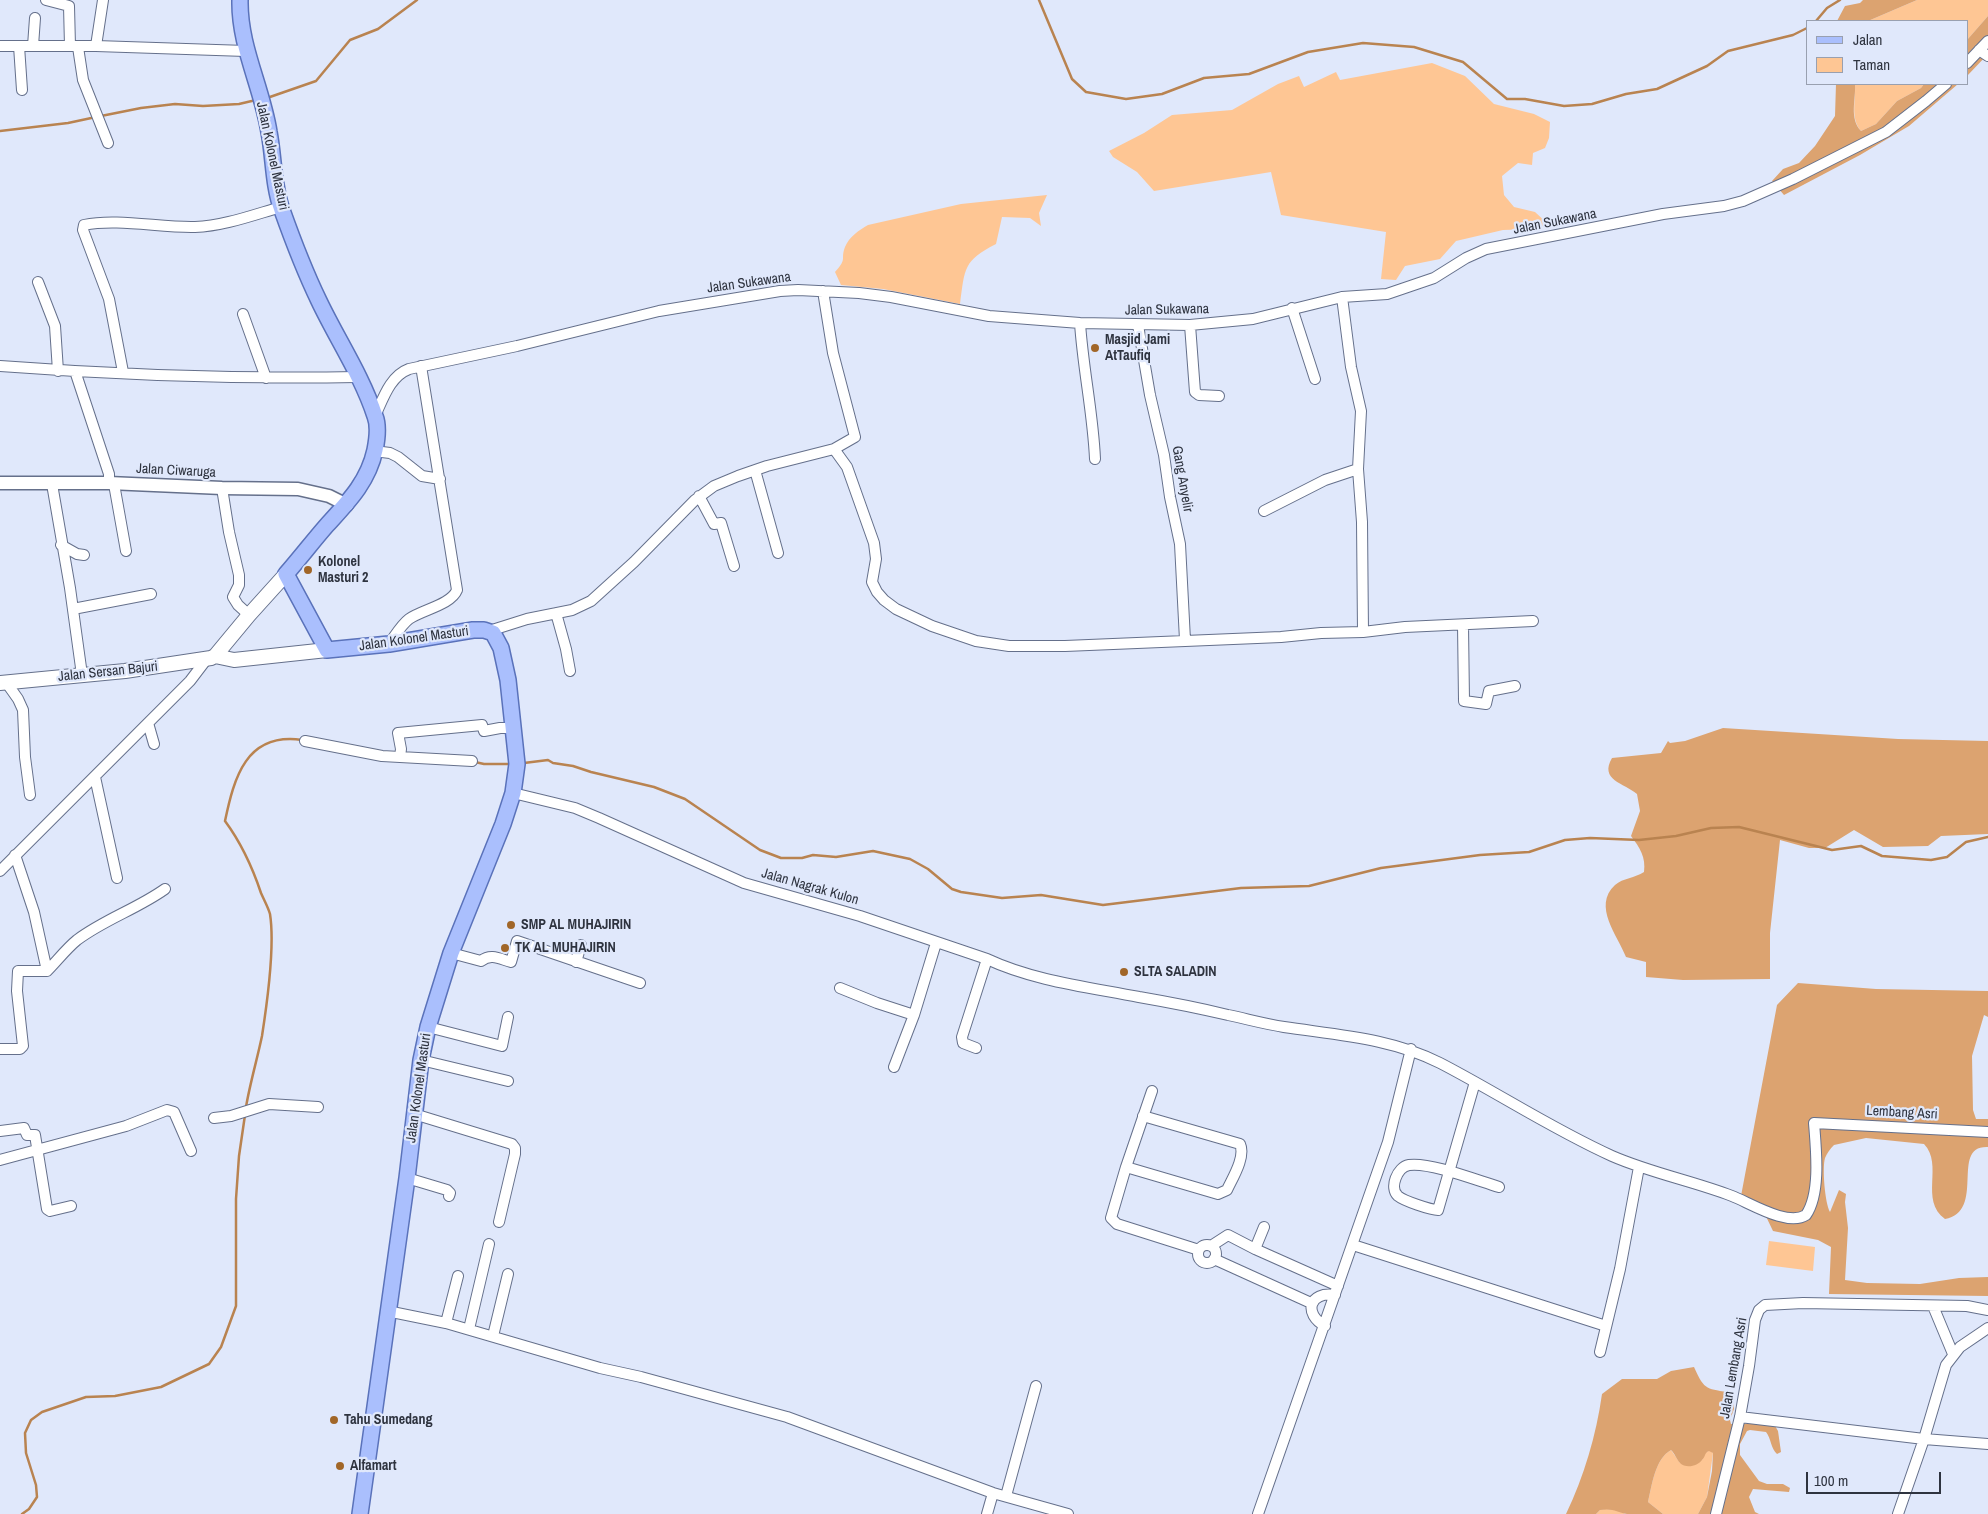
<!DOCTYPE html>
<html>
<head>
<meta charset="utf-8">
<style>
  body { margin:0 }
  #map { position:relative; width:1988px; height:1514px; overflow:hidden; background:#e0e8fb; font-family:"Archivo Narrow",sans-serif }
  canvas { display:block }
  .legend { position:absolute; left:1806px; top:20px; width:162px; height:65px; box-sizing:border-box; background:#e0e8fb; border:1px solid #99a0b0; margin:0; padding:6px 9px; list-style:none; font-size:15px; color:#2e333f }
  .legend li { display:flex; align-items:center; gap:10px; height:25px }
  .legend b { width:25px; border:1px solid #99a0b0 }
  .scale { position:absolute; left:1806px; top:1472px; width:135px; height:22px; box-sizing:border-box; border:2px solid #2e333f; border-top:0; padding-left:6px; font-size:15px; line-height:18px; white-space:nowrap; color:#2e333f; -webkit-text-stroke:4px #e0e8fb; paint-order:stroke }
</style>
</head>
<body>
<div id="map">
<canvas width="1988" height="1514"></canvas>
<ul class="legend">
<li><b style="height:6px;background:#aabffd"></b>Jalan</li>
<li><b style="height:14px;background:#fec694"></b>Taman</li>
</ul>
<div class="scale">100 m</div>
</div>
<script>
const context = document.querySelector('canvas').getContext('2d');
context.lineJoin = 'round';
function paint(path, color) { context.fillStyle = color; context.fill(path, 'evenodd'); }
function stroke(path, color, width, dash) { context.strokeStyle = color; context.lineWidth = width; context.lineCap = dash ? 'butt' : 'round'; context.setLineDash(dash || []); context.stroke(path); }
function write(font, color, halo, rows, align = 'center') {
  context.font = font + ' "Archivo Narrow",sans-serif'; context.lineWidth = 4.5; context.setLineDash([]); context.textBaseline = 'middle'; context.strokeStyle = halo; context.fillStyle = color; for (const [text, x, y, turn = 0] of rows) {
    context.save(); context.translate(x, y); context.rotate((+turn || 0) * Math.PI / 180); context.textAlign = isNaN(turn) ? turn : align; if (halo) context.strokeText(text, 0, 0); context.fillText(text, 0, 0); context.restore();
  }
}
paint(new Path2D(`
  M 1917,0 L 1988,0 L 1988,16 L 1967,40 L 1967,21 L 1868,21 Z
  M 1432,63 L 1465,76 L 1494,104 L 1534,114 L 1550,122 L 1549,138 L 1545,148 L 1533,153 L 1532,165 L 1518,163 L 1502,176 L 1504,195 L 1514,207 L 1535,212 L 1548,224 L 1534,229 L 1503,230 L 1456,241 L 1440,259 L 1405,266 L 1396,280 L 1381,279 L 1386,232 L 1281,215 L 1271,172 L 1154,191 L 1137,172 L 1113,157 L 1109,151 L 1144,133 L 1172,115 L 1232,110 L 1278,84 L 1299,76 L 1304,87 L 1336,72 L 1340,80 Z
  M 1855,84 L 1924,84 L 1921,88 L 1897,101 L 1876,124 L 1861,131 C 1850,118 1856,100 1855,84 Z
  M 1047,195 L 1039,213 L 1041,226 L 1030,218 L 1002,217 L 996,244 C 963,261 965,268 960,304 L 883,289 L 841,285 L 835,272 C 848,258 840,260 845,247 C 849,237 859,230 868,225 L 961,204 Z
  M 1769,1241 L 1815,1247 L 1813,1271 L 1766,1265 Z
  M 1671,1450 L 1680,1463 L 1702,1460 L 1705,1453 L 1710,1450 L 1713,1453 L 1707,1497 L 1698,1514 L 1663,1514 L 1648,1502 C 1652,1485 1655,1459 1671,1450 Z
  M 1605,1509 L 1618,1510 L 1625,1514 L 1596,1514 L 1600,1510 Z`), '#fec694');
paint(new Path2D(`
  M 1863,0 L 1917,0 L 1868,21 L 1837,21 L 1845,6 L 1860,3 Z
  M 1988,16 L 1988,54 L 1967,76 L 1967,40 Z
  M 1836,84 L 1855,84 C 1856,100 1849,118 1861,131 L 1876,124 L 1897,101 L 1921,88 L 1924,84 L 1958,84 L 1909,126 L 1860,155 L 1784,195 L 1772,181 L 1783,169 L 1799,163 L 1815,146 L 1835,116 Z
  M 1723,728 L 1898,739 L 1988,741 L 1988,834 L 1941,836 L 1928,846 L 1883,847 L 1854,830 L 1825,848 L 1809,848 L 1780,840 L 1770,933 L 1770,979 L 1683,980 L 1646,977 L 1646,962 L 1626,957 C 1618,936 1592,906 1615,885 C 1623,878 1635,878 1644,872 C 1646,857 1640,848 1631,836 L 1640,811 L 1637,794 C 1624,783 1599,780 1612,758 L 1661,753 L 1668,741 L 1670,743 L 1685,741 Z
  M 1798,983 L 1876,989 L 1988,991 L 1988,1017 L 1984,1015 L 1972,1056 L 1973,1110 L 1976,1119 L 1988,1119 L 1988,1147 C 1949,1145 1987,1211 1945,1219 C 1919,1200 1944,1165 1924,1144 L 1866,1138 L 1834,1145 C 1830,1149 1827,1153 1825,1158 C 1822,1168 1825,1203 1830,1212 L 1839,1190 L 1846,1194 L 1845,1202 L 1848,1228 L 1845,1280 L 1867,1283 L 1920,1284 L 1959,1278 L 1988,1277 L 1988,1296 L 1829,1294 L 1831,1247 L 1818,1240 L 1773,1231 L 1761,1206 L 1741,1196 L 1777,1005 Z
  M 1694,1367 C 1705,1392 1707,1388 1732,1393 L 1734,1409 L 1730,1420 L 1731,1424 C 1748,1425 1758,1420 1774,1424 L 1778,1431 L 1781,1452 L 1777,1454 C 1771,1449 1771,1438 1766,1432 L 1750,1430 L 1747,1431 L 1740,1444 L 1740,1455 L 1759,1481 L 1767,1484 L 1783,1484 L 1790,1488 L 1789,1492 L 1753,1489 L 1749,1497 L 1755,1512 L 1759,1514 L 1698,1514 L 1707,1497 L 1712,1471 L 1713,1453 L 1709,1451 C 1704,1453 1706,1456 1702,1460 C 1698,1466 1686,1469 1680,1463 C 1677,1460 1675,1454 1671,1450 C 1655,1459 1652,1485 1648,1502 L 1663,1514 C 1652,1514 1639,1514 1627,1514 C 1617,1512 1613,1508 1600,1510 L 1596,1514 L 1566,1514 C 1584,1476 1596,1436 1602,1394 L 1622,1379 L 1657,1379 L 1671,1371 Z`), '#dca370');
stroke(new Path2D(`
  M 1039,0 L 1072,79 L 1086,92 L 1126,99 L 1162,94 L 1204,78 L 1249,74 L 1308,52 L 1363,43 L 1414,47 L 1463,62 L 1507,99 L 1525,99 L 1564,106 L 1592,104 L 1626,94 L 1657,89 L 1707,66 L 1728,51 L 1793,35 L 1807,28
  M 1816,21 L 1827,8 L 1840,0
  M 267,98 L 316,81 L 350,40 L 378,29 L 417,0
  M 101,116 L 141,108 L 175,104 L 203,106 L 239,104 L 256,100
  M 0,131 L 68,123 L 96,117
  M 475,762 L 484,764 L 510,764
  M 524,763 L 548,760 L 553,763 L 573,766 L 591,772 L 654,787 L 685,799 L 760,850 L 781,858 L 802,858 L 813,855 L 836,857 L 873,851 L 910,859 L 928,869 L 952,889 L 961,892 L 1002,898 L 1041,895 L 1103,905 L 1241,888 L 1309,886 L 1381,868 L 1480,855 L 1529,852 L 1565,840 L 1590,838 L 1639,840 L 1676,836 L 1711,828 L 1739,827 L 1832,850 L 1861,846 L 1882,856 L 1931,860 L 1947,857 L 1966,842 L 1988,837
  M 246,1107 C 250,1083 257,1060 262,1036 C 267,1004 275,946 270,914 C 268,907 264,900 261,893 C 252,866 242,844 225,821 C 234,778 246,732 302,740
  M 22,1514 L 29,1509 L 37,1497 L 36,1485 L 26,1453 L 25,1433 L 31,1420 L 42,1412 L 86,1397 L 115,1396 L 161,1387 L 209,1364 L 221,1347 L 236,1306 L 236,1199 L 239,1156 L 245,1115`), '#b98350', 2.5);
const minor = new Path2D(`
  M 46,0 L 69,6 L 70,46
  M 0,46 L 96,46 L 246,51
  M 19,46 L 22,90
  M 33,46 L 35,18
  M 96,46 L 103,0
  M 78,47 L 83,80 L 108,143
  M 1979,50 L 1988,56
  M 1967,63 L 1988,41
  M 38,282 L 55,326 L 58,371
  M 1342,297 L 1351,367 L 1361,411 L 1358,469 L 1362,522 L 1363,632
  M 1292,308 L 1315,379
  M 243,314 L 266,378
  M 1080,323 C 1083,369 1093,413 1095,459
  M 1138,325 L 1150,395 L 1164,455 L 1170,497 L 1180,544 L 1185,640
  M 1190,325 L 1195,392 L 1199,395 L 1219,396
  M 0,366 C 118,375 239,379 357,377
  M 75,371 L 109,474 L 109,483
  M 123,372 L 109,299 L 83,230 L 84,225 C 117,218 161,228 195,227 C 224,226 253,215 281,207
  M 375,416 C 383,399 390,376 409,369 L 517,346 L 659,311 L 780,291 L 798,290 L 859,293 L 891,297 L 989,316 L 1080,323 L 1190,325 L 1253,319 L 1342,297 L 1387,294 L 1434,278 L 1466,258 L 1486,249 L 1663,214 L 1724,206 L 1743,201 L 1793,179 L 1886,132 L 1926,101 L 1946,84
  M 834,449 L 847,467 L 874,543 L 876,559 L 872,582 L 877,592 L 884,600 L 896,609 L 932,626 L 976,641 L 1009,646 L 1065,646 L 1281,637 L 1321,633 L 1363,632 L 1405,627 L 1533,621
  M 374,451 L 390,453 L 398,457 L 422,476 L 440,479
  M 755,470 L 778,553
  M 52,484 L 70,588 L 82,675
  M 114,484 L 126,551
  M 222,488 L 229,532 L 239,575 L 239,585 L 233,597 L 238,605 L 249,615
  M 699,496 L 714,524 L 721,523 L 734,566
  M 1264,511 L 1325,480 L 1358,469
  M 61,545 L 77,554 L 84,555
  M 73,609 L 151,594
  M 556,613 L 566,649 L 570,671
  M 1463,625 L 1464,701 L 1486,704 L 1489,691 L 1515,686
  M 489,631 L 527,619 L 572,610 L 591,601 L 634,562 L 695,500 L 714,486 L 738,476 L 767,466 L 834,449 L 855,437 L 833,353 L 823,291
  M 389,644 C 395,636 401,625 409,619 C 421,610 451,605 457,590 L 421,366
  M 6,682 L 18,699 L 23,710 L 25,757 L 30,795
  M 148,723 L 154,744
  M 305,741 L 382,756 L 472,761
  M 400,757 L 401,749 L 398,733 L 482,725 L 484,731 L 500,728 L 514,728
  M 95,777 L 117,878
  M 513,793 L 575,808 L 599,818 L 744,883 L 860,916 L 987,959 C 1034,981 1088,987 1139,997 C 1168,1002 1199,1008 1228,1015 C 1247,1019 1265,1024 1284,1027 C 1337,1035 1391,1038 1440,1063 C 1498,1093 1552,1129 1612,1156 C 1651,1173 1693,1181 1732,1196 C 1750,1203 1788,1227 1806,1215 C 1821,1193 1816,1149 1814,1123 L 1988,1132
  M 15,855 L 34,912 L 47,971
  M 0,871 L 190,681 L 206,660
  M 451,953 L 481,961 C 491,953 500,959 511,962 L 517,941 L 640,983
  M 576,962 L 581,945
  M 840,988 L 877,1003 L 914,1015
  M 428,1027 L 502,1046 L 508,1017
  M 976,1048 L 963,1043 L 962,1037 L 987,959
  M 0,1049 L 20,1049 L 23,1046 L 17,991 L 18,971 L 47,971 C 57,961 66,949 77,940 C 105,919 137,909 165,889
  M 421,1060 L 508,1081
  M 894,1067 L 914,1015 L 936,943
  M 1475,1082 L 1438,1210 C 1431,1210 1404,1201 1398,1196 C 1389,1188 1397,1167 1409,1165 C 1430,1162 1476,1180 1499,1187
  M 1152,1091 L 1126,1167 L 1111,1218 L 1117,1224 L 1199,1250
  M 414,1114 L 512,1144 L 515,1148 L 515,1154 L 499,1222
  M 214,1118 L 231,1116 L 269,1104 L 318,1107
  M 0,1131 L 24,1128 L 27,1135 L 35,1135 L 47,1209 L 50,1211 L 71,1206
  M 0,1160 L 126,1126 L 167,1110 L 174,1112 L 191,1151
  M 1126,1167 L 1218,1194 L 1227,1190 C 1232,1179 1246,1157 1240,1144 L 1143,1116
  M 407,1178 L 447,1190 L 450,1193 L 449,1196
  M 1264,1227 L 1255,1249 L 1338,1286
  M 1353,1245 L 1606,1326
  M1198 1254a9 9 0 1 1 18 0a9 9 0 1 1-18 0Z
  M 1211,1246 L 1228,1235 L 1255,1249
  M 1214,1259 L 1311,1303
  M 1933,1306 L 1953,1354
  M 387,1311 L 446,1323 L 600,1368 L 641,1377 L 787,1417 L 993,1493 L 1068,1514
  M 446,1323 L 458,1276
  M 1325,1326 C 1303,1314 1309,1291 1335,1295
  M 469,1329 L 489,1244
  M 493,1336 L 508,1274
  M 1600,1352 L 1620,1269 L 1639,1167
  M 1740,1417 L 1924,1439 L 1988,1444
  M 1006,1496 L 1036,1386
  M 987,1514 L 993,1493
  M 1258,1514 L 1388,1142 L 1411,1049
  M 1716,1514 L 1740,1417 L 1749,1366 L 1755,1320 L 1759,1310 L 1765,1305 L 1803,1303 L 1967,1306 L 1988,1310
  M 1898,1514 L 1924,1439 L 1946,1365 L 1960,1347 L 1988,1328`);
const tertiary = new Path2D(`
  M 0,483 L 109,483 L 222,488 L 298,489 L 329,496 L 347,505`);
const secondary = new Path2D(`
  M 215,656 L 234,660 L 327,650
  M 0,683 L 125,671 L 211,658 L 215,656 L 249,615 L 286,574`);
const primary = new Path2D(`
  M 240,0 C 239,46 262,87 269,132 C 274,158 273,185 282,210 C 293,241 305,272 319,301 C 337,339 362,376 375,416 C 379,426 377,440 375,450 C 368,482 348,502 327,525 C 313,541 300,558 286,574 L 327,650 L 389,644 L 473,630 L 484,630 L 493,633 L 501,648 L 508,680 L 517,764 L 513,793 L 503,824 L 451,953 L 428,1027 L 421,1060 L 407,1178 L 360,1514`);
stroke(minor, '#65708b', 12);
stroke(tertiary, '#65708b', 15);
stroke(secondary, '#65708b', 16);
stroke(primary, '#5a72ba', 18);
stroke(minor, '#fff', 10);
stroke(tertiary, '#fff', 12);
stroke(secondary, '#fff', 14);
stroke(primary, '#aabffd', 15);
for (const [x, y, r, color] of [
  [1095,348,5,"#a16628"],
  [308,570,5,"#a16628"],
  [511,925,5,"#a16628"],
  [505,948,5,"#a16628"],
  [1124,972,5,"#a16628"],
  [334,1420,5,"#a16628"],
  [340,1466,5,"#a16628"]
]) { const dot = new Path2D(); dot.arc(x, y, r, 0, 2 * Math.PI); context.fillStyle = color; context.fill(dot); stroke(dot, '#e0e8fb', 2); }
write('14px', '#2e333f', '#e0e8fb', [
  ["Jalan Kolonel Masturi",272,156,78],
  ["Jalan Sukawana",1555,222,-11],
  ["Jalan Sukawana",749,283,-8],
  ["Jalan Sukawana",1167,310,-1],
  ["Jalan Ciwaruga",176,471,3],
  ["Gang Anyelir",1182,479,80],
  ["Jalan Kolonel Masturi",414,639,-8],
  ["Jalan Sersan Bajuri",108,672,-6],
  ["Jalan Nagrak Kulon",810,887,16],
  ["Jalan Kolonel Masturi",419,1088,-82],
  ["Lembang Asri",1902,1113,3],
  ["Jalan Lembang Asri",1734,1368,-80]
]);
write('bold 14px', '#2e333f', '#e0e8fb', [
  ["Masjid Jami",1105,340],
  ["AtTaufiq",1105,356],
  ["Kolonel",318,562],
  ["Masturi 2",318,578],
  ["SMP AL MUHAJIRIN",521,925],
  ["TK AL MUHAJIRIN",515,948],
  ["SLTA SALADIN",1134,972],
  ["Tahu Sumedang",344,1420],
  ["Alfamart",350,1466]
], 'left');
</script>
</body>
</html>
